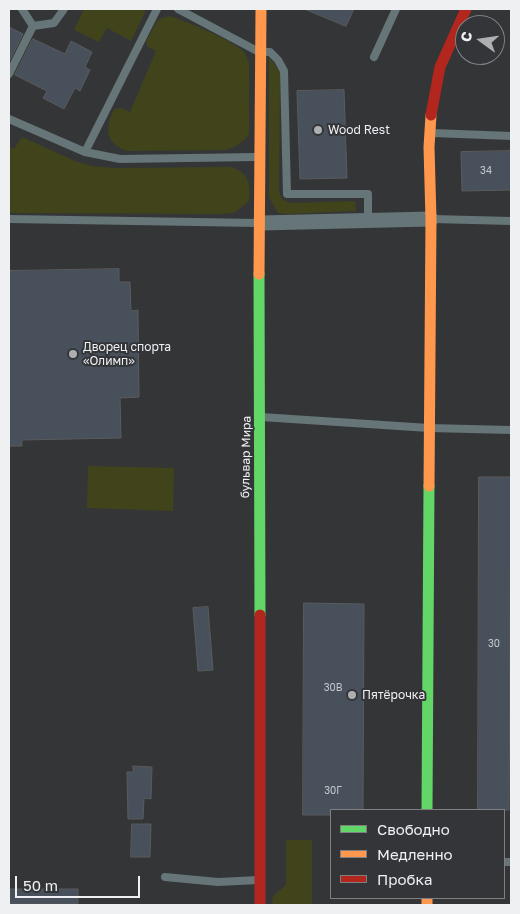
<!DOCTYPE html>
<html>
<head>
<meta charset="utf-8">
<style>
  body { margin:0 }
  #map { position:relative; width:520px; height:914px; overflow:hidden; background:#343537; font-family:"Golos Text",sans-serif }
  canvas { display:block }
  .frame { position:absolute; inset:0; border:10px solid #eef0f2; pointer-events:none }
  .legend { position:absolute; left:330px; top:809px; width:175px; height:90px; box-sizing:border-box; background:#333538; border:1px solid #7e8082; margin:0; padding:6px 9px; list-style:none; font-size:15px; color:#eef0f2 }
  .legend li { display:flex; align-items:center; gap:10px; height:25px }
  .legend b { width:25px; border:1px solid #7e8082 }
  .north { position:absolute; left:455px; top:15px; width:50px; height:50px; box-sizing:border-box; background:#333538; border:1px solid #7e8082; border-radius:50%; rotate:284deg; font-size:14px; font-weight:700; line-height:20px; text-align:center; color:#eef0f2 }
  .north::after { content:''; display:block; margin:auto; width:18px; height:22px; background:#adafb1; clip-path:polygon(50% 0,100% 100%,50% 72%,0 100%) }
  .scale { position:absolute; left:15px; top:876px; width:125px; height:22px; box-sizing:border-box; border:2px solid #eef0f2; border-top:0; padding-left:6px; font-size:15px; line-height:18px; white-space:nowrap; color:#eef0f2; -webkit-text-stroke:4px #333538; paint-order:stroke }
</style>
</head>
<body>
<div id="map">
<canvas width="520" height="914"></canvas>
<div class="frame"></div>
<ul class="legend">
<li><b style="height:6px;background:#63d668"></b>Свободно</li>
<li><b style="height:6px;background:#ff974d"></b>Медленно</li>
<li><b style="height:6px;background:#b3261e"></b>Пробка</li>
</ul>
<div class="north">С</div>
<div class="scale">50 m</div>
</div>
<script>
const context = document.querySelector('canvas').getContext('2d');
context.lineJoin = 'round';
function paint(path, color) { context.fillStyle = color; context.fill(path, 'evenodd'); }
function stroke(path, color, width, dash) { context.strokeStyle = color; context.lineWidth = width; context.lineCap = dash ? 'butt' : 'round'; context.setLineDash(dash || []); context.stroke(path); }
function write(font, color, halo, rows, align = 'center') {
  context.font = font + ' "Golos Text",sans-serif'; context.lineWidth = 4; context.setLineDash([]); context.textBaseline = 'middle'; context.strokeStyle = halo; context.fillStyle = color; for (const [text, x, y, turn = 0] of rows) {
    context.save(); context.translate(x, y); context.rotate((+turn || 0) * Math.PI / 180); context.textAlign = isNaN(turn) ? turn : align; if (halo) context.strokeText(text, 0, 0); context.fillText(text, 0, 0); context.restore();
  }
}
paint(new Path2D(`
  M 84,9 L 145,9 L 145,12 L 131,41 L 107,28 L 99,42 L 74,30 Z
  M 168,16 C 183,19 230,40 242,50 C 246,53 247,59 249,63 L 249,134 C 243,143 236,147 225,150 L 127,151 C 105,143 105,129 114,109 L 121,108 L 130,112 L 156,51 L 147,46 L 146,41 L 158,20 Z
  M 269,57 L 280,72 L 279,192 L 282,199 L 290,203 L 355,201 L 356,211 L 285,214 L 278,213 L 269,197 Z
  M 22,137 L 75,161 L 92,166 L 114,168 L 231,167 C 249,173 251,184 249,201 L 234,213 L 222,214 L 9,213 L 9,147 L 14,149 Z
  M 88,466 L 174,468 L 173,511 L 87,508 Z
  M 286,840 L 312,840 L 312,905 L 272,905 L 273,896 L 286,885 Z`), '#41441b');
const building = new Path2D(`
  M 305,9 L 354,9 L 346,26 Z
  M 9,27 L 23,34 L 9,62 Z
  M 33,39 L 65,54 L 71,41 L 92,52 L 85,67 L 90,70 L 80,91 L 75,88 L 64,109 L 43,98 L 47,91 L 15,75 Z
  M 344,90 L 347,178 L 300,179 L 297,91 Z
  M 511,151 L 511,190 L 462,191 L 461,152 Z
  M 119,269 L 119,282 L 130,282 L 131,311 L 138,310 L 139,397 L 120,398 L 121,438 L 22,440 L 22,446 L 9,446 L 9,271 Z
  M 479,477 L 511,477 L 509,810 L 478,810 Z
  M 304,603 L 364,604 L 363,810 L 331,810 L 331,815 L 303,815 Z
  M 208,607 L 213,670 L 198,671 L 193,608 Z
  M 133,766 L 152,767 L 151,799 L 144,798 L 143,819 L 128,819 L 127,772 L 133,772 Z
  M 132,824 L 151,824 L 150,857 L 131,857 Z
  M 9,889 L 78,889 L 78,904 L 9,904 Z`);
paint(building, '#48515b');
stroke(building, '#5a5b5c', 1);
stroke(new Path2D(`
  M 178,9 L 259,52 L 270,52 L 278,60 L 284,71 L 287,194 L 368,194 L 368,222
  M 33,26 L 54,23 L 64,9
  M 374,57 L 396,9
  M 9,74 L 33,26 L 22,9
  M 9,119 L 85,152 L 120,159 L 257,157
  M 432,133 L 511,136
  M 85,152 L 157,9
  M 9,219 L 258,223
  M 433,219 L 511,221
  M 261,417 L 429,428 L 511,430
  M 504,862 L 511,862
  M 165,877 L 218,882 L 259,880`), '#657578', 8);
stroke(new Path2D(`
  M 260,223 L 431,219`), '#657578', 15);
stroke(new Path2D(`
  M 259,274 L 260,615
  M 427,810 L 429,486`), '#63d668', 11);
stroke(new Path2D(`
  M 259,274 L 261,9
  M 429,486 L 431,219 L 429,147 L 431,115
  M 427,898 L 427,905`), '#ff974d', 11);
stroke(new Path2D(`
  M 431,115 L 440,67 L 466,9
  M 260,615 L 260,905`), '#b3261e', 11);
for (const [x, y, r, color] of [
  [318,130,5,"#adafb1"],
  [73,354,5,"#adafb1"],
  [352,695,5,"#adafb1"]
]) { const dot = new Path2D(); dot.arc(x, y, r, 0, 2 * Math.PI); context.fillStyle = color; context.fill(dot); stroke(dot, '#333538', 2); }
write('10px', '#c4c8cc', null, [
  ["34",486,171],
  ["30",494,644],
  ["30В",333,688],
  ["30Г",333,791]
]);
write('12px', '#eef0f2', '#333538', [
  ["Wood Rest",328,130],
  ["Дворец спорта",83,347],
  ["«Олимп»",83,361],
  ["Пятёрочка",362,695]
], 'left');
write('12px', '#eef0f2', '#333538', [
  ["бульвар Мира",246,457,-89]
]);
</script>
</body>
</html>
